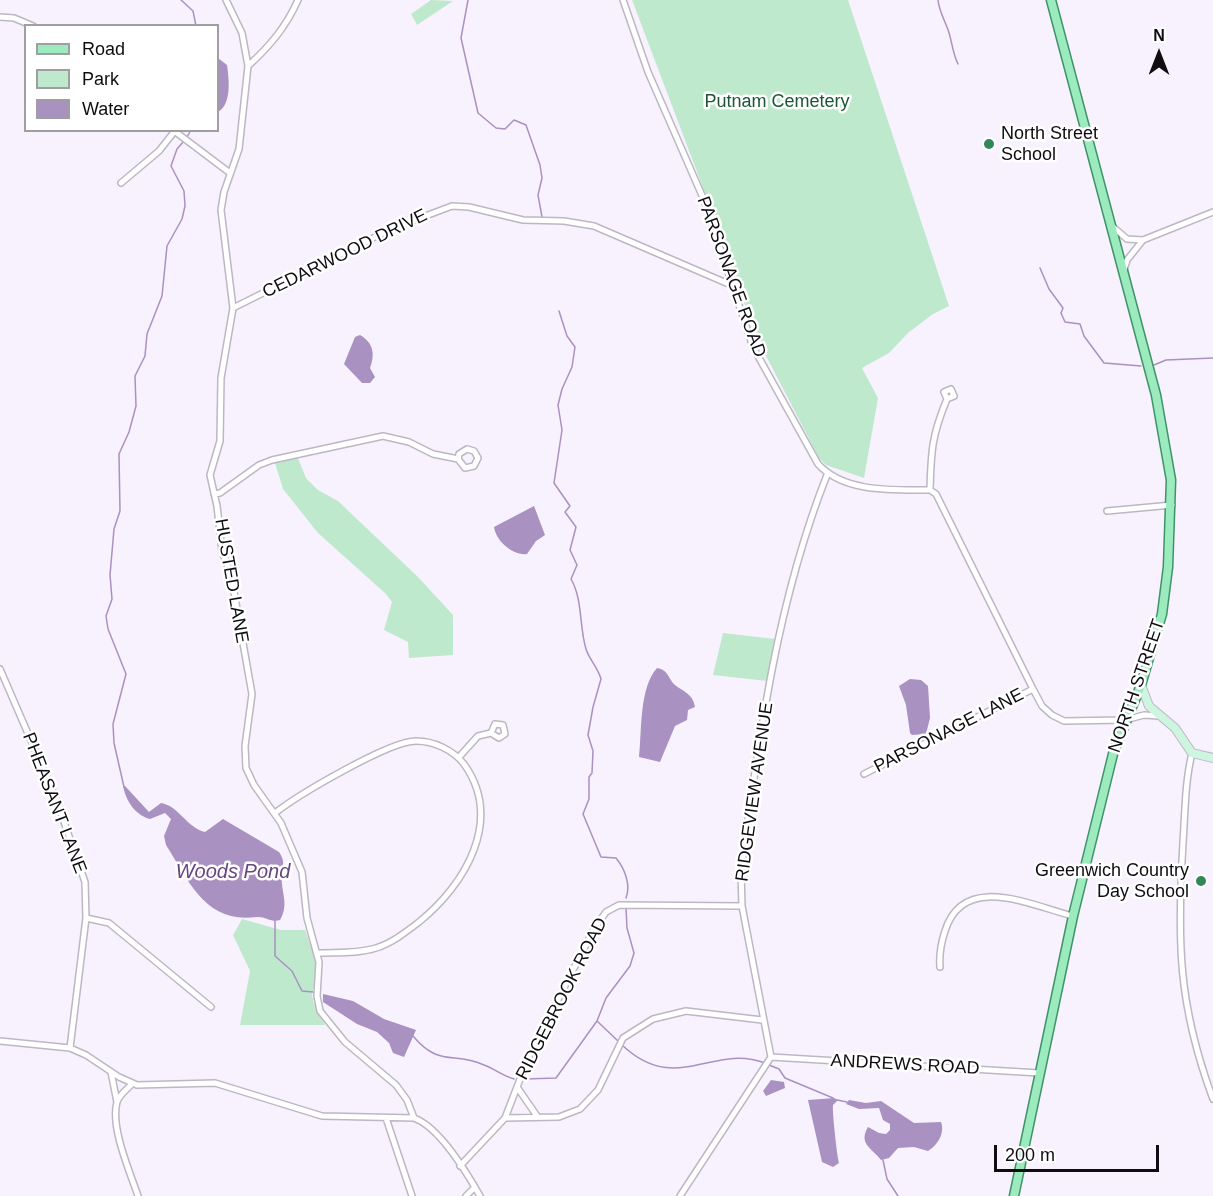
<!DOCTYPE html>
<html>
<head>
<meta charset="utf-8">
<style>
  body { margin:0 }
  #map { position:relative; width:1213px; height:1196px; overflow:hidden; background:#f8f2ff; font-family:Helvetica,sans-serif }
  canvas { display:block }
  .legend { position:absolute; left:24px; top:24px; width:195px; height:108px; box-sizing:border-box; background:#fff; border:2px solid #9f9ea0; margin:0; padding:8px 10px; list-style:none; font-size:18px; color:#0f0d11 }
  .legend li { display:flex; align-items:center; gap:12px; height:30px }
  .legend b { width:30px; border:2px solid #9f9ea0 }
  .north { position:absolute; left:1129px; top:24px; width:60px; height:60px; -webkit-text-stroke:4px #fff; paint-order:stroke; rotate:0deg; font-size:16px; font-weight:700; line-height:24px; text-align:center; color:#0f0d11 }
  .north::after { content:''; display:block; margin:auto; width:21px; height:27px; background:#0f0d11; clip-path:polygon(50% 0,100% 100%,50% 72%,0 100%) }
  .scale { position:absolute; left:994px; top:1145px; width:165px; height:27px; box-sizing:border-box; border:3px solid #0f0d11; border-top:0; padding-left:8px; font-size:18px; line-height:21px; white-space:nowrap; color:#0f0d11; -webkit-text-stroke:4px #fff; paint-order:stroke }
</style>
</head>
<body>
<div id="map">
<canvas width="1213" height="1196"></canvas>
<ul class="legend">
<li><b style="height:8px;background:#9bebbe"></b>Road</li>
<li><b style="height:16px;background:#bfe9cd"></b>Park</li>
<li><b style="height:16px;background:#a991c1"></b>Water</li>
</ul>
<div class="north">N</div>
<div class="scale">200 m</div>
</div>
<script>
const context = document.querySelector('canvas').getContext('2d');
context.lineJoin = 'round';
function paint(path, color) { context.fillStyle = color; context.fill(path, 'evenodd'); }
function stroke(path, color, width, dash) { context.strokeStyle = color; context.lineWidth = width; context.lineCap = dash ? 'butt' : 'round'; context.setLineDash(dash || []); context.stroke(path); }
function write(font, color, halo, rows, align = 'center') {
  context.font = font + ' Helvetica,sans-serif'; context.lineWidth = 5; context.setLineDash([]); context.textBaseline = 'middle'; context.strokeStyle = halo; context.fillStyle = color; for (const [text, x, y, turn = 0] of rows) {
    context.save(); context.translate(x, y); context.rotate((+turn || 0) * Math.PI / 180); context.textAlign = isNaN(turn) ? turn : align; if (halo) context.strokeText(text, 0, 0); context.fillText(text, 0, 0); context.restore();
  }
}
paint(new Path2D(`
  M 431,0 L 453,1 L 417,25 L 411,14 Z
  M 632,0 L 848,0 L 949,306 L 933,314 L 908,333 L 889,353 L 862,368 L 878,398 L 864,478 L 826,465 L 819,458 L 764,352 L 732,273 L 705,193 Z
  M 297,456 L 306,478 L 318,490 L 338,501 L 418,577 L 453,615 L 453,655 L 409,658 L 408,642 L 384,630 L 392,602 L 386,594 L 318,533 L 283,489 L 275,463 Z
  M 723,633 L 775,639 L 767,681 L 713,675 Z
  M 242,919 L 281,930 L 305,930 L 314,955 L 317,972 L 312,995 L 314,1004 L 325,1025 L 240,1025 L 250,971 L 233,935 Z`), '#bfe9cd');
paint(new Path2D(`
  M 218,58 L 227,65 C 229,79 232,104 218,112 Z
  M 360,335 C 374,343 375,355 370,368 L 375,377 L 370,383 L 362,383 L 344,364 L 355,337 Z
  M 534,506 L 545,535 L 536,541 L 527,554 C 513,556 496,541 494,527 Z
  M 657,668 C 669,670 668,679 675,685 C 684,692 693,694 695,707 L 688,710 L 687,720 L 675,726 L 660,762 L 639,757 C 642,731 639,688 657,668 Z
  M 910,679 L 921,680 L 928,686 L 930,718 L 926,734 L 912,735 L 910,733 L 906,705 L 899,686 Z
  M 123,786 L 125,786 L 149,812 L 161,803 C 179,806 186,827 205,832 L 223,819 L 279,852 C 285,861 283,864 282,874 C 280,892 290,903 280,920 C 272,923 265,916 257,917 C 206,924 190,883 166,845 L 164,836 L 171,819 L 165,813 L 150,819 C 135,815 126,801 123,786 Z
  M 323,994 L 353,1001 L 384,1019 L 416,1030 L 404,1057 L 393,1053 L 389,1043 L 377,1032 L 357,1024 L 323,1002 Z
  M 771,1080 L 784,1082 L 785,1088 L 766,1096 L 763,1091 Z
  M 834,1098 L 838,1100 L 833,1105 C 832,1111 837,1155 839,1163 L 833,1167 L 822,1162 L 808,1100 Z
  M 849,1100 L 866,1103 L 881,1101 L 914,1123 L 941,1122 C 945,1133 938,1145 928,1151 L 914,1147 L 898,1148 L 889,1158 L 881,1160 C 872,1148 858,1144 868,1127 L 879,1133 L 886,1134 L 890,1130 L 890,1124 L 883,1120 L 879,1108 L 859,1109 L 846,1104 Z`), '#a991c1');
stroke(new Path2D(`
  M 181,0 L 193,11 L 196,26
  M 468,0 L 461,38 L 478,113 L 496,128 L 505,129 L 514,120 L 526,125 L 540,165 L 542,178 L 538,195 L 542,217
  M 938,0 C 939,10 943,17 947,27 C 952,39 952,52 958,64
  M 187,137 L 191,130
  M 1040,268 L 1049,289 L 1063,308 L 1061,313 L 1065,322 L 1080,324 L 1084,336 L 1104,363 L 1141,366
  M 559,311 L 567,336 L 575,347 L 572,367 L 562,389 L 558,405 L 562,430 L 554,483 L 570,506 L 565,512 L 576,527 L 570,550 L 577,565 L 571,579 C 583,600 579,626 586,649 C 589,659 598,668 601,679 L 593,707 L 588,735 L 593,751 L 592,773 L 589,777 L 589,799 L 583,814 L 601,857 L 616,858 C 625,869 631,885 626,898
  M 1154,365 L 1166,360 L 1213,358
  M 124,787 L 114,743 L 113,724 L 126,674 L 108,629 L 106,616 L 112,599 L 110,575 L 114,529 L 120,511 L 119,454 L 129,432 L 136,406 L 135,376 L 145,356 L 147,334 L 162,296 L 167,246 L 182,219 L 185,206 L 184,191 L 171,166 L 177,149 L 184,141
  M 275,921 L 275,956 L 292,971 L 302,991 L 313,992
  M 597,1021 L 618,1041
  M 413,1036 C 440,1068 453,1051 484,1065 C 495,1069 503,1076 514,1079
  M 622,1045 C 676,1096 712,1043 765,1063
  M 769,1065 L 779,1069 L 785,1078 L 833,1098
  M 525,1079 L 556,1078 L 597,1021 L 606,998 L 630,966 L 634,953 L 627,928 L 626,908
  M 837,1100 L 847,1102
  M 883,1160 L 887,1179 L 898,1196`), '#a991c1', 1.5);
const street = new Path2D(`
  M 226,0 L 242,33 L 248,66 L 239,149 L 224,192 L 221,210 L 233,308 L 221,378 L 220,441 L 210,475 L 217,506 L 222,551 L 231,575 L 252,694 L 245,746 L 246,768 L 254,785 L 281,823 L 302,872 L 307,918 L 319,962 L 317,996 L 320,1011 L 345,1042 L 396,1085 L 407,1100 L 414,1118
  M 623,0 L 648,72 L 704,200 L 753,347 L 818,464 C 844,493 894,490 930,490 L 936,494 L 1033,689 L 1042,706 L 1052,715 L 1064,721 L 1125,720 L 1144,715 L 1159,716
  M 0,17 L 14,18 L 33,26
  M 248,66 C 270,46 286,27 298,0
  M 173,130 L 230,173
  M 121,183 L 159,151 L 174,132
  M 1113,227 L 1127,239 L 1143,240 L 1213,212
  M 1124,270 L 1127,260 L 1143,240
  M 233,308 L 391,229 L 452,206 L 469,207 L 523,220 L 564,221 L 594,226 L 731,285
  M 930,490 C 931,451 932,435 947,399 L 954,396 L 951,389 L 944,392 L 947,399
  M 214,494 L 220,493 L 259,465 L 272,460 L 383,436 L 409,442 L 433,454 L 458,459 L 465,468 L 474,466 L 478,458 L 474,451 L 467,449 L 459,454 L 458,459
  M 1107,511 L 1172,505
  M 0,669 L 55,796 L 85,882 L 86,918 L 70,1048
  M 1192,753 C 1185,782 1185,813 1183,843 C 1177,941 1178,1005 1213,1099
  M 459,757 L 478,736 L 491,733 L 499,738 L 505,734 L 503,725 L 495,724 L 491,733
  M 864,774 L 1033,689
  M 275,813 C 298,795 389,741 416,741 C 434,741 453,750 464,764 C 504,820 465,885 419,922 C 406,932 392,943 376,948 C 357,954 336,952 317,953
  M 86,918 L 109,923 L 211,1007
  M 940,967 C 939,954 941,943 945,931 C 963,872 1030,905 1073,916
  M 0,1041 L 70,1048 L 86,1055 L 119,1077 L 137,1085 L 215,1083 L 322,1116 L 414,1118 C 439,1127 467,1173 480,1196
  M 771,1057 L 1039,1073
  M 111,1072 L 117,1102
  M 132,1084 C 127,1089 119,1095 117,1102 C 110,1127 130,1172 138,1196
  M 517,1087 L 537,1116
  M 386,1118 L 412,1196
  M 505,1118 L 559,1117 L 580,1109 L 598,1090 L 623,1038 L 653,1019 L 686,1011 L 762,1020
  M 460,1166 L 505,1118 L 529,1056 L 594,929 L 606,912 L 619,905 L 742,906
  M 466,1196 L 475,1187
  M 680,1196 L 771,1057 L 742,906 L 741,871 C 759,737 777,601 827,475`);
const secondary = new Path2D(`
  M 1141,685 L 1149,706 L 1175,728 L 1192,753 L 1213,758`);
const primary = new Path2D(`
  M 1014,1196 L 1073,916 L 1113,754 L 1141,685 L 1162,614 L 1168,567 L 1171,480 L 1156,395 L 1051,0`);
stroke(street, '#bdb7c4', 8);
stroke(secondary, '#bdb7c4', 10);
stroke(primary, '#3f9466', 11);
stroke(street, '#fff', 5);
stroke(secondary, '#cdf5df', 8);
stroke(primary, '#9bebbe', 8);
for (const [x, y, r, color] of [
  [989,144,6,"#338657"],
  [1201,881,6,"#338657"]
]) { const dot = new Path2D(); dot.arc(x, y, r, 0, 2 * Math.PI); context.fillStyle = color; context.fill(dot); stroke(dot, '#fff', 2); }
write('18px', '#1a5635', '#fff', [
  ["Putnam Cemetery",777,102]
]);
write('18px', '#0f0d11', '#fff', [
  ["North Street",1001,134],
  ["School",1001,155],
  ["Greenwich Country",1189,871,"right"],
  ["Day School",1189,892,"right"]
], 'left');
write('18px', '#0f0d11', '#fff', [
  ["CEDARWOOD DRIVE",345,254,-26],
  ["PARSONAGE ROAD",731,277,70],
  ["HUSTED LANE",231,581,80],
  ["NORTH STREET",1137,686,-71],
  ["PARSONAGE LANE",949,731,-27],
  ["RIDGEVIEW AVENUE",755,792,-82],
  ["PHEASANT LANE",54,803,69],
  ["RIDGEBROOK ROAD",562,999,-63],
  ["ANDREWS ROAD",905,1065,3]
]);
write('italic 20px', '#664583', '#fff', [
  ["Woods Pond",233,872]
]);
</script>
</body>
</html>
